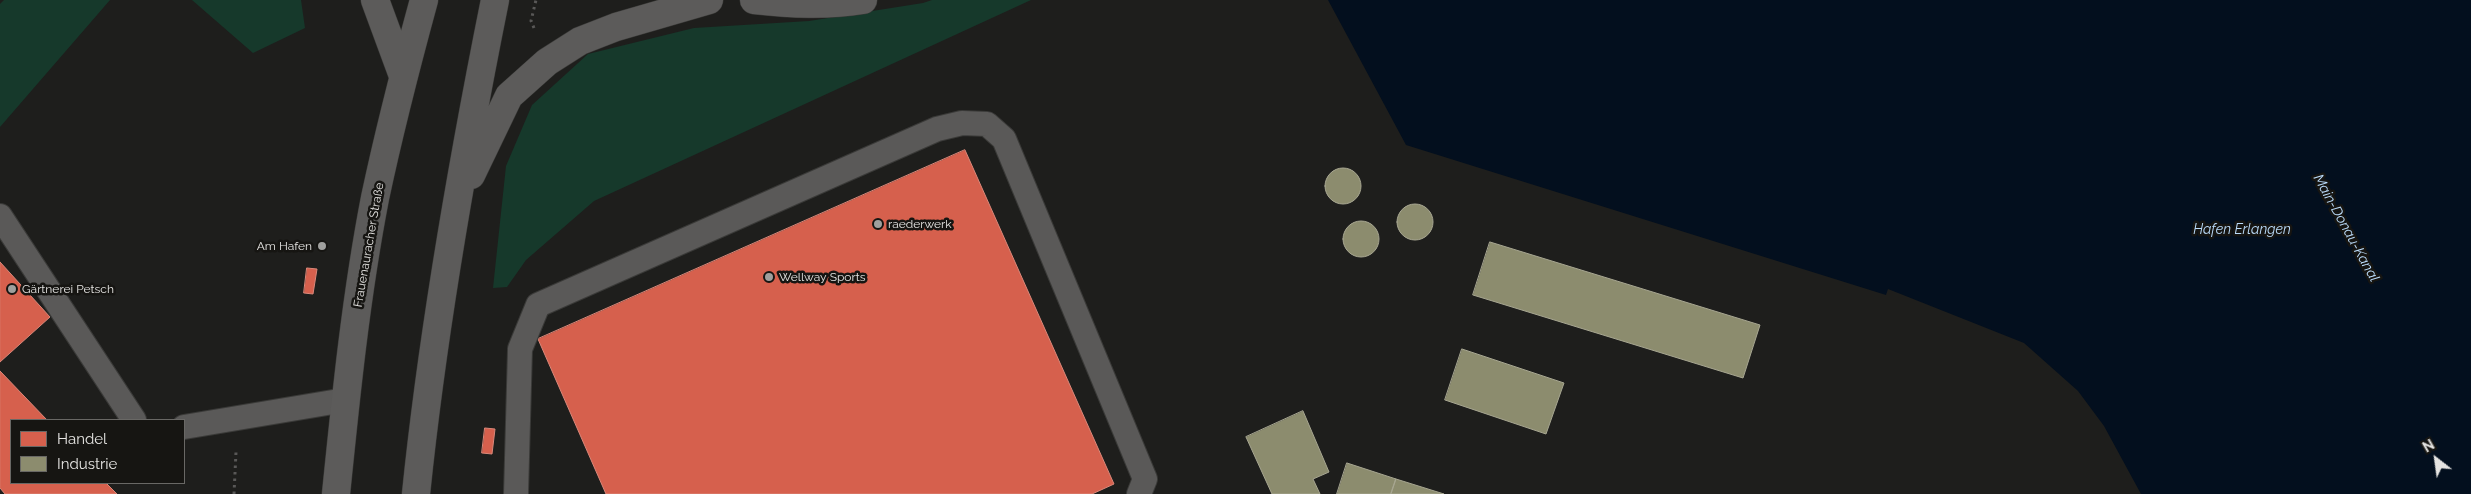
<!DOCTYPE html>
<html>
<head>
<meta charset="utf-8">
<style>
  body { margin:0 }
  #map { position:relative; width:2471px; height:494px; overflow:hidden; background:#1e1e1c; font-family:Raleway,sans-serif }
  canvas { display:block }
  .legend { position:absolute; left:10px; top:419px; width:175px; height:65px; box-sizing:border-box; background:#161512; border:1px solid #696865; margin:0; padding:6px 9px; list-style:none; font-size:15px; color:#e5e4e2 }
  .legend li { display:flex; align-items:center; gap:10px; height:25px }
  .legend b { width:25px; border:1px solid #696865 }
  .north { position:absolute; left:2411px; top:434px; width:50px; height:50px; -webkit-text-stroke:4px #161512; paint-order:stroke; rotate:330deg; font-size:14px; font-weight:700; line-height:20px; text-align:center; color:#e5e4e2 }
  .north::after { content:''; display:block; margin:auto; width:18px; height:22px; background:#e5e4e2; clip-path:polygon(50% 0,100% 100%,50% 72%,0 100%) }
</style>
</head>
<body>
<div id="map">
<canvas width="2471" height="494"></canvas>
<ul class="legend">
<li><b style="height:14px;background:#d6604d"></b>Handel</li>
<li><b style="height:14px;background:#8c8c6e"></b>Industrie</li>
</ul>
<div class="north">N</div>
</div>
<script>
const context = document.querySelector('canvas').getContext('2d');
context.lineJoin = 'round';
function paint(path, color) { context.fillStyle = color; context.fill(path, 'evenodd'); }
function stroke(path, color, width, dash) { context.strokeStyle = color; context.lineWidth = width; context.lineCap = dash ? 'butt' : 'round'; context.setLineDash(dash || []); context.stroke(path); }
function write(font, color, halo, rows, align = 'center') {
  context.font = font + ' Raleway,sans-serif'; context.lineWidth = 5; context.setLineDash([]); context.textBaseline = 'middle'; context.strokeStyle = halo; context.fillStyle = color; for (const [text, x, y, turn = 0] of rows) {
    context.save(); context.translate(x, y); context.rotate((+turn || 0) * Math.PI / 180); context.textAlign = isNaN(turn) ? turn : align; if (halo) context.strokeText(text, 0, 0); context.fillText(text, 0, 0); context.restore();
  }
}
paint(new Path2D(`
  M 4,0 L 110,0 L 0,127 L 0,4 Z
  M 192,0 L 301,0 L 305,28 L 253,53 Z
  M 932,0 L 1031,0 L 594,201 L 526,260 L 507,287 L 493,288 L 506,166 L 532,105 L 588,54 L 694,28 L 809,21 L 923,3 Z`), '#16392b');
paint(new Path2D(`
  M 1328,0 L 2471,0 L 2471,494 L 2141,494 L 2104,426 L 2078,391 L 2024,343 L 1888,289 L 1886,295 L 1406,145 Z`), '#030f1e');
const shops = new Path2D(`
  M 965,150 L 1114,484 L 1092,494 L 606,494 L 538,339 Z
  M 0,262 L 50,317 L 0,362 Z
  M 307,268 L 317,269 L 313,294 L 304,293 Z
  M 0,371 L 47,420 L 11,420 L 11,483 L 106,483 L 117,494 L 5,494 L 0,488 Z
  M 485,428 L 495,429 L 492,454 L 482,453 Z`);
paint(shops, '#d6604d');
stroke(shops, '#da887a', 1);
const industry = new Path2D(`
  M1325 186a18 18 0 1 1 36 0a18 18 0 1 1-36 0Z
  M1397 222a18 18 0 1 1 36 0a18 18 0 1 1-36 0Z
  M1343 239a18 18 0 1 1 36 0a18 18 0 1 1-36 0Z
  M 1490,242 L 1760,325 L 1743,378 L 1473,295 Z
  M 1462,349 L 1564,383 L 1546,434 L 1445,400 Z
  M 1303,411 L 1329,472 L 1313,479 L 1320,494 L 1272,494 L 1246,437 Z
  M 1347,463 L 1396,479 L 1391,494 L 1337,494 Z
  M 1396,479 L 1444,494 L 1391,494 Z`);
paint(industry, '#8c8c6e');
stroke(industry, '#a7a691', 1);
const lane = new Path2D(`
  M 0,216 L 134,420
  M 184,427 L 345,400
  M 516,494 L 520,349 L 538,305 L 937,129 L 962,123 L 987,124 L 1004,139 L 1145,479 L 1139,494`);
const secondary = new Path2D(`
  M 375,0 L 403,76
  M 754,0 C 791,4 826,6 863,0
  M 471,175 L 509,96 L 547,62 L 580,41 L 616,27 L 709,0
  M 336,494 C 346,395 356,296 375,198 C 389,132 406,66 424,0
  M 416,494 C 433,328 462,164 495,0`);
stroke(lane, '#3a3a38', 26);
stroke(secondary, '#3a3a38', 29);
stroke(new Path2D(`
  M 534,28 L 531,21 L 536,0
  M 234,494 L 236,452`), '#595857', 3, [2.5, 4]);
stroke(lane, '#5a5958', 24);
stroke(secondary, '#5c5b5a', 28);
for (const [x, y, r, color] of [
  [878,224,5,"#9f9f9d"],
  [322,246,5,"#9f9f9d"],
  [769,277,5,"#9f9f9d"],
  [12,289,5,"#9f9f9d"]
]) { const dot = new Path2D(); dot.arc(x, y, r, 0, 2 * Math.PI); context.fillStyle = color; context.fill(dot); stroke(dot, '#161512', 2); }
write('12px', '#e5e4e2', '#161512', [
  ["raederwerk",888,224],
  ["Am Hafen",312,246,"right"],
  ["Wellway Sports",779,277],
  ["Gärtnerei Petsch",22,289]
], 'left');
write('12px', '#e5e4e2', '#161512', [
  ["Frauenauracher Straße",369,245,-80]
]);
write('italic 14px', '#bbdcfb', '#161512', [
  ["Main-Donau-Kanal",2346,228,61],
  ["Hafen Erlangen",2242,230]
]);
</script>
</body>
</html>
